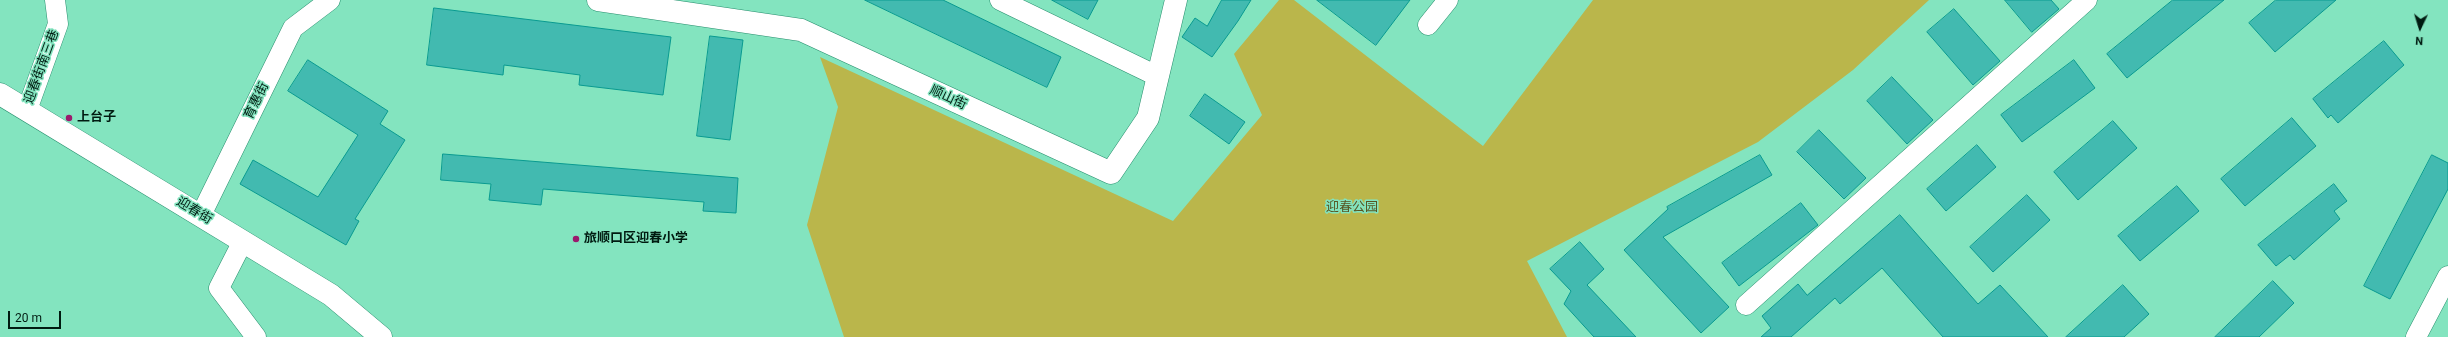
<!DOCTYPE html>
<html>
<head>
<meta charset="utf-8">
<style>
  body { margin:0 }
  #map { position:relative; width:2448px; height:337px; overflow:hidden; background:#83e4bf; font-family:Roboto,sans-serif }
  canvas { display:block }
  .north { position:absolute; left:2400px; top:8px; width:40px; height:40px; -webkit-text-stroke:3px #83e4bf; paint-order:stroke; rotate:184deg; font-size:11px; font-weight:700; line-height:16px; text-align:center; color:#001b11 }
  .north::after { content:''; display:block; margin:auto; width:14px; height:18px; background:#001b11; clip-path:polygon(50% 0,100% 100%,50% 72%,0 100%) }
  .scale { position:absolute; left:8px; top:311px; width:53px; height:18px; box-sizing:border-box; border:2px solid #001b11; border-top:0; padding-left:5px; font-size:12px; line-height:14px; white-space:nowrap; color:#001b11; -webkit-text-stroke:3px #83e4bf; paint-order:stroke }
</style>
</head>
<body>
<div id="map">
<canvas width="2448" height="337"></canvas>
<div class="north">N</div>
<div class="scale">20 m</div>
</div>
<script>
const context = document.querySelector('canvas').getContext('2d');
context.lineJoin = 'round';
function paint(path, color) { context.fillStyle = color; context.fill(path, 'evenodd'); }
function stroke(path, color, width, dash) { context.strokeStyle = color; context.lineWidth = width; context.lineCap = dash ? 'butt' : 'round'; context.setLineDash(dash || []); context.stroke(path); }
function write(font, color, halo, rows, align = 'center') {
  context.font = font + ' Roboto,"Noto Sans SC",sans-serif'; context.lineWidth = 3; context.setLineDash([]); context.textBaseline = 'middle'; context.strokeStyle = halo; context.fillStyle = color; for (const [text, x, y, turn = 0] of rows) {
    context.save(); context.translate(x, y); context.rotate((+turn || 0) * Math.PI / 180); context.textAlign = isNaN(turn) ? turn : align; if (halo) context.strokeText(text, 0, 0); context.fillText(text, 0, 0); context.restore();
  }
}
paint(new Path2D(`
  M 1279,0 L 1294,0 L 1483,146 L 1593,0 L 1929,0 L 1853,70 L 1758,142 L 1527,261 L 1567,337 L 844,337 L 807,225 L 838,107 L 820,57 L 1173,221 L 1262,115 L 1234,54 Z`), '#bab64b');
const building = new Path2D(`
  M 865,0 L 943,0 L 1061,57 L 1047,87 Z
  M 1052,0 L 1098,0 L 1088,19 Z
  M 1222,0 L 1251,0 L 1238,21 L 1212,57 L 1182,37 L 1195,18 L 1207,26 Z
  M 1317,0 L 1410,0 L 1376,45 Z
  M 2005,0 L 2051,0 L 2059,9 L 2032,32 Z
  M 2173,0 L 2224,0 L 2127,78 L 2107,54 Z
  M 2276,0 L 2336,0 L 2275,52 L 2249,23 Z
  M 434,8 L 671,37 L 663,95 L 579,85 L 580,75 L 504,65 L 503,75 L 427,65 Z
  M 1954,9 L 2000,61 L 1973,85 L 1927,32 Z
  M 710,36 L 743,40 L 730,140 L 697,136 Z
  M 2384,41 L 2404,65 L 2338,123 L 2331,115 L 2328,118 L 2313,99 Z
  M 308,60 L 388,111 L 380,124 L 405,140 L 355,219 L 359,221 L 346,245 L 240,184 L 253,160 L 318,197 L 358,135 L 288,91 Z
  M 2074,60 L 2095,88 L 2022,142 L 2001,115 Z
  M 1892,77 L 1933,120 L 1907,144 L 1867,101 Z
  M 1205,94 L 1245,122 L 1229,144 L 1190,116 Z
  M 2292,118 L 2316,146 L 2245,206 L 2221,179 Z
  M 2113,121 L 2137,148 L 2078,200 L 2054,172 Z
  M 1819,130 L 1866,178 L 1844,199 L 1797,152 Z
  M 1977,145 L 1996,167 L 1946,211 L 1927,189 Z
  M 443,154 L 738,178 L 736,213 L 703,211 L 704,202 L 543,189 L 541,205 L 489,200 L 491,184 L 441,180 Z
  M 1760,155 L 1772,175 L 1663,237 L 1729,307 L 1701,333 L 1624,250 L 1668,209 L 1667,207 Z
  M 2432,155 L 2448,163 L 2448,189 L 2390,299 L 2364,286 Z
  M 2334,184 L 2347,201 L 2334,211 L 2340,219 L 2294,260 L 2290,255 L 2276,266 L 2258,245 Z
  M 2177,186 L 2199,211 L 2140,261 L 2118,236 Z
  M 2027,195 L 2050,220 L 1993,272 L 1970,247 Z
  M 1801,203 L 1818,225 L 1739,286 L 1722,263 Z
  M 1900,215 L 1978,304 L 2000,285 L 2048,337 L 1943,337 L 1882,268 L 1840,304 L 1835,298 L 1791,337 L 1761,337 L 1771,328 L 1762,316 L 1798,284 L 1807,295 Z
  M 1580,242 L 1604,269 L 1587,285 L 1636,337 L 1594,337 L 1564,304 L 1571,291 L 1550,269 Z
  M 2273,281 L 2294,303 L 2259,337 L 2215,337 Z
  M 2123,285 L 2149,314 L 2124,337 L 2066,337 Z`);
paint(building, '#42bab0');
stroke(building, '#099a90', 1);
const street = new Path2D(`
  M 1000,0 L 1157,76
  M 1428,25 L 1448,0
  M 27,110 L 58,24 L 55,0
  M 201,215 L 293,28 L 330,0
  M 243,241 L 219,288 L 256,337
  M 1746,305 L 2087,0
  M 2416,337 L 2448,276`);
const secondary = new Path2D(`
  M 598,0 L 801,30 L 1111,173 L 1148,118 L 1176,0
  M 0,94 L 331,295 L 381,337`);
stroke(street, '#268e6d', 21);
stroke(secondary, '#268e6d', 23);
stroke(street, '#fff', 20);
stroke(secondary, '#fff', 22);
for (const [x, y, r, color] of [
  [69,118,4,"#9b196d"],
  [576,239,4,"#9b196d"]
]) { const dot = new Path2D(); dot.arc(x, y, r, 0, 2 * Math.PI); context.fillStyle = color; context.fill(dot); stroke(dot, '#83e4bf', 1.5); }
write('13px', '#001b11', '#83e4bf', [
  ["迎春街南三巷",42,67,-70],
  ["顺山街",948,98,25],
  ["育惠街",257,101,-64],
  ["迎春街",194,211,31]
]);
write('bold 13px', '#001b11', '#83e4bf', [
  ["上台子",77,118],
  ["旅顺口区迎春小学",584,239]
], 'left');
write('13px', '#575522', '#83e4bf', [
  ["迎春公园",1352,208]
]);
</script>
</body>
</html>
